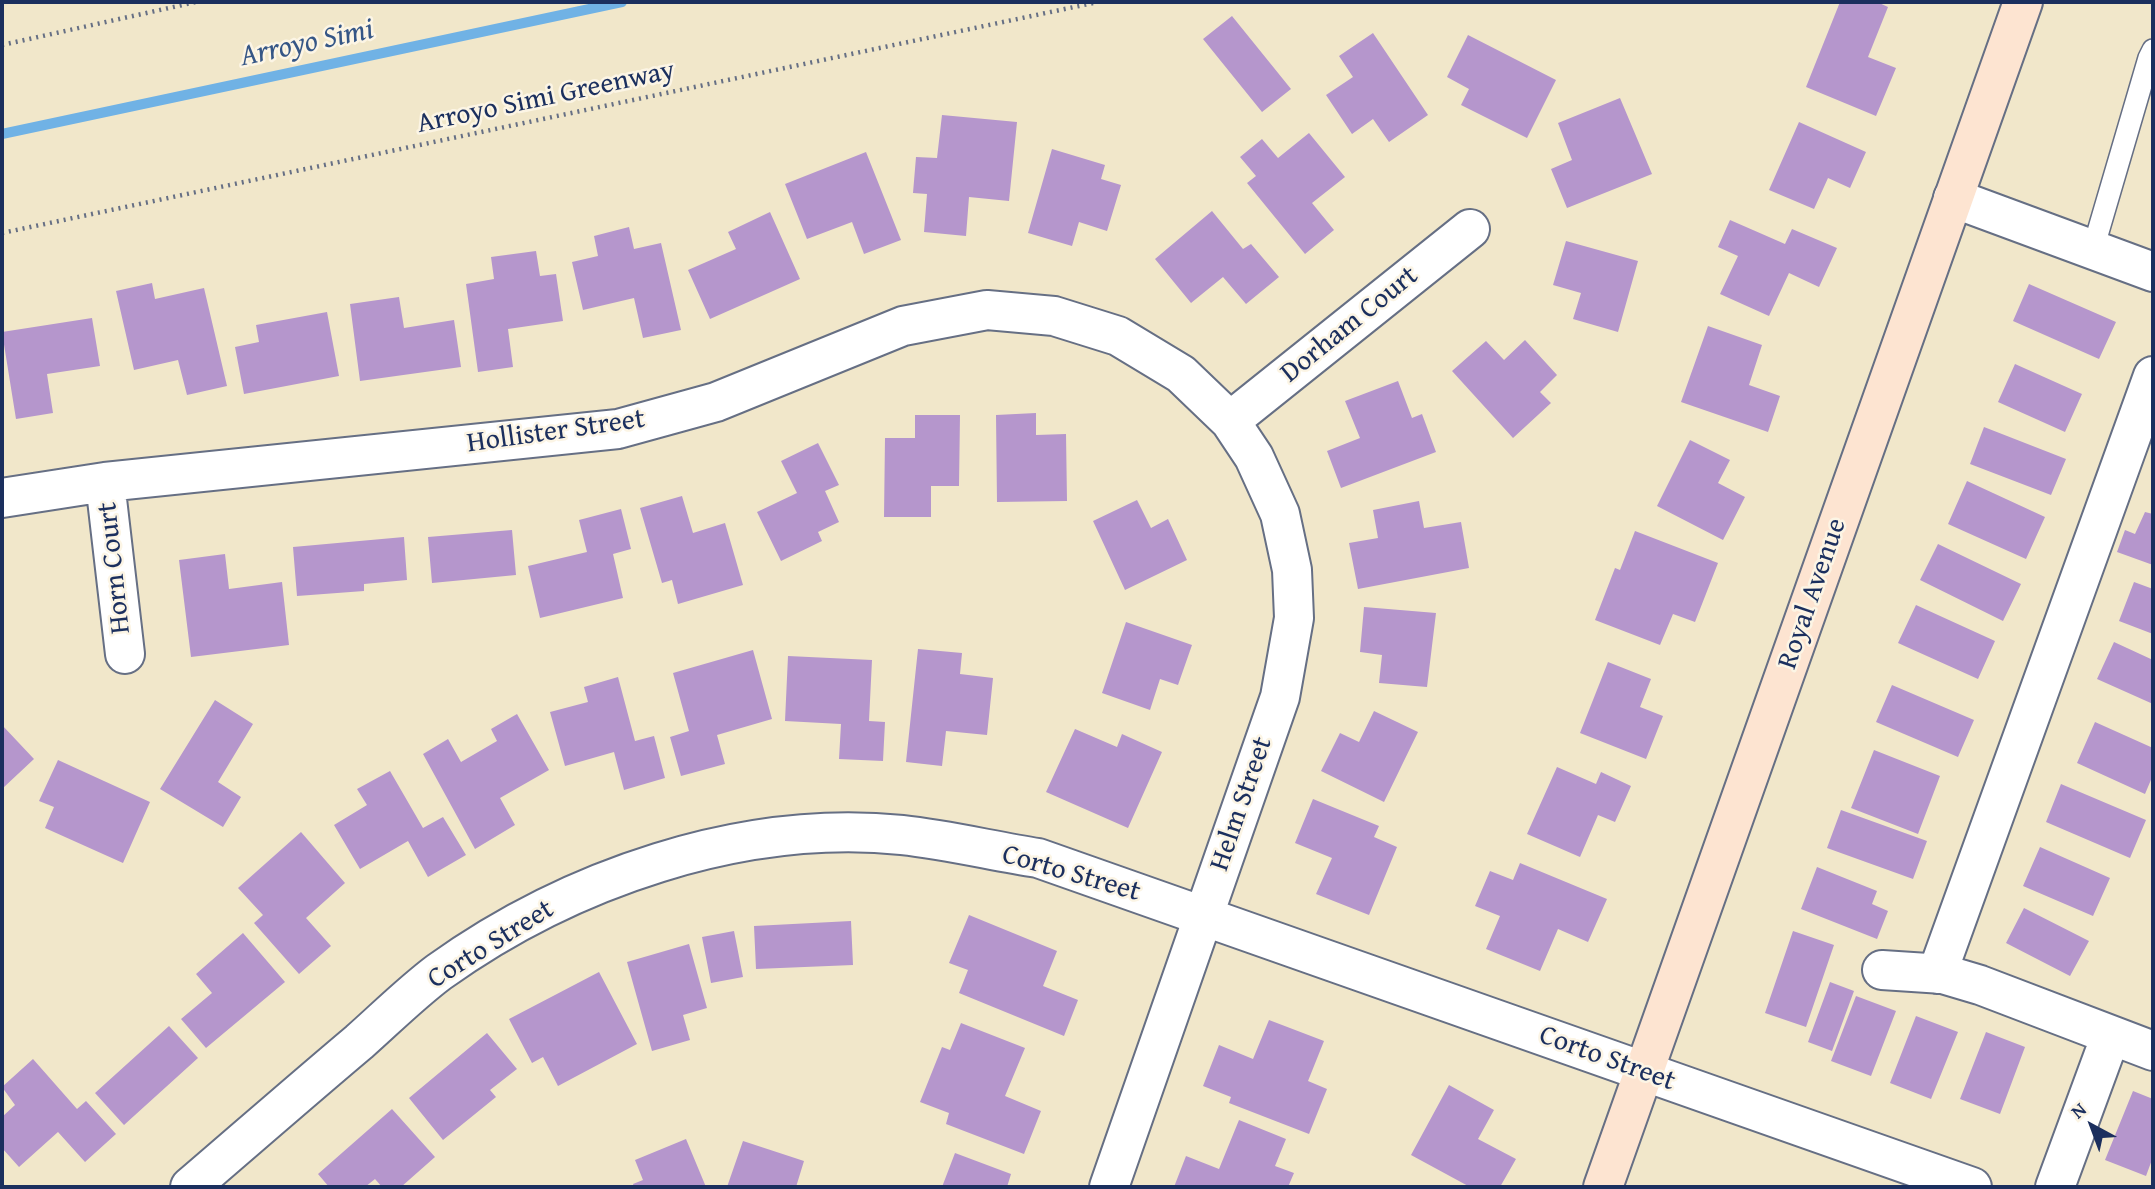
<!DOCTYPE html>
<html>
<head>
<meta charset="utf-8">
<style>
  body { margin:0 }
  #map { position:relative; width:2155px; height:1189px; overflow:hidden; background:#f1e7ca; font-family:"Gentium Book Plus",serif }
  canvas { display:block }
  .frame { position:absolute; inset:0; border:4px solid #1b2f5e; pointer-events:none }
  .north { position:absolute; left:2057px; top:1091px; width:70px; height:70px; -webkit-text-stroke:5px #fcf5e5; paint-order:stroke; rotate:319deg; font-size:19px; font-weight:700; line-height:28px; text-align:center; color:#1b2f5e }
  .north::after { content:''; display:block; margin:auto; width:24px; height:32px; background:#1b2f5e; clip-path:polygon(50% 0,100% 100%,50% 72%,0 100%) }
</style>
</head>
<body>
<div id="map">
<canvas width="2155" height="1189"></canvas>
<div class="frame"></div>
<div class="north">N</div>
</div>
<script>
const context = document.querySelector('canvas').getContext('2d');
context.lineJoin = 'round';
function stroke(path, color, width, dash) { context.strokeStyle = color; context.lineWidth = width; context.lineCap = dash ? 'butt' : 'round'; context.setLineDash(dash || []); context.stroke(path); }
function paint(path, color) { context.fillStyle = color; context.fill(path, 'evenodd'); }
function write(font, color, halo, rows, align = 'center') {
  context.font = font + ' "Gentium Book Plus",serif'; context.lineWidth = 5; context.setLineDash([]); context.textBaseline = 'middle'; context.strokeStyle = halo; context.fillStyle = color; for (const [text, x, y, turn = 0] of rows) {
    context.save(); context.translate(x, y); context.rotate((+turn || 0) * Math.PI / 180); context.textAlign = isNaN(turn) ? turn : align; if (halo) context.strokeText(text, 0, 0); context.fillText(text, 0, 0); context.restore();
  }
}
stroke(new Path2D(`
  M 2,134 L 622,2`), '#70b2e5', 10);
paint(new Path2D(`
  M 1840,2 L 1877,2 L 1888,7 L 1868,57 L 1896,68 L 1876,116 L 1806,87 Z
  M 1232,16 L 1291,89 L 1262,112 L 1203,39 Z
  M 1373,33 L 1428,115 L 1389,142 L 1373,119 L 1352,134 L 1326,95 L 1353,77 L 1339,56 Z
  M 1468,35 L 1556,80 L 1527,138 L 1461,105 L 1469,89 L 1447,77 Z
  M 1620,98 L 1652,174 L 1567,208 L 1551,169 L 1572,160 L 1558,123 Z
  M 942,115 L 1017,122 L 1009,201 L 969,197 L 966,236 L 924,232 L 927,194 L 913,193 L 916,157 L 937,158 Z
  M 1799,122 L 1866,152 L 1850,188 L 1828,178 L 1814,209 L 1769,190 Z
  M 1309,133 L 1345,177 L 1312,203 L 1334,230 L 1305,254 L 1247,183 L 1256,176 L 1240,157 L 1262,139 L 1278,158 Z
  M 1052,149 L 1105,165 L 1101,179 L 1121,185 L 1107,231 L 1079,222 L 1072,246 L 1028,233 Z
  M 866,152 L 901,240 L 864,254 L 852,222 L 807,239 L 785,184 Z
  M 1212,211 L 1243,249 L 1251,244 L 1279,277 L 1246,304 L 1223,277 L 1191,303 L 1155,259 Z
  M 770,212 L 800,279 L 710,319 L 688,270 L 736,249 L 728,232 Z
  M 1730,220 L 1785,244 L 1792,229 L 1837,248 L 1819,287 L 1789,273 L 1769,316 L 1720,294 L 1738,256 L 1718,247 Z
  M 629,227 L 634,249 L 661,243 L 681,330 L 643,338 L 634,298 L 583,310 L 572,262 L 598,256 L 594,236 Z
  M 1566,241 L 1638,261 L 1618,332 L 1573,319 L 1581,293 L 1553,285 Z
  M 536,251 L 540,276 L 556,274 L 563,321 L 508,329 L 513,367 L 478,372 L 466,284 L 494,279 L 491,257 Z
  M 152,283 L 155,299 L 204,288 L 227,386 L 187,395 L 178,360 L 134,370 L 116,291 Z
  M 2029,284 L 2116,322 L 2099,359 L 2013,321 Z
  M 399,297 L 404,328 L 454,320 L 461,367 L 360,381 L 350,304 Z
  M 327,312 L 339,376 L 244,394 L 235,347 L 259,342 L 256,325 Z
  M 92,318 L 100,366 L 47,374 L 53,413 L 16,419 L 2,332 Z
  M 1708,326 L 1762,345 L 1749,385 L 1780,396 L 1768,432 L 1681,402 Z
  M 1525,340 L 1557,375 L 1540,392 L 1551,403 L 1513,438 L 1452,371 L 1486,341 L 1504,360 Z
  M 2015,364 L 2082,394 L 2065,432 L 1998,402 Z
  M 1398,381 L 1412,418 L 1422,414 L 1436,452 L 1341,488 L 1327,451 L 1360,438 L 1345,401 Z
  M 1036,413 L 1036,435 L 1066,434 L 1067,501 L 997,502 L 996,415 Z
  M 915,415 L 960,415 L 959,486 L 931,486 L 931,517 L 884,517 L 885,438 L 915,438 Z
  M 1984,427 L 2066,459 L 2051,495 L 1970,464 Z
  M 1690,440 L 1730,460 L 1718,483 L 1745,497 L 1723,540 L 1657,506 Z
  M 818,443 L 839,485 L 825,491 L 839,522 L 818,532 L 822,541 L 781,561 L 757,512 L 797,493 L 781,461 Z
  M 1967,481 L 2045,517 L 2026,559 L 1948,524 Z
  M 682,496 L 693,533 L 725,523 L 743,585 L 678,604 L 672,580 L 662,583 L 640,508 Z
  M 1137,500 L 1151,528 L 1168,519 L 1187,560 L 1125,590 L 1093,521 Z
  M 1419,501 L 1424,528 L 1461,522 L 1469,568 L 1358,589 L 1349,543 L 1378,538 L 1373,510 Z
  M 621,509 L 631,549 L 613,554 L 623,598 L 540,618 L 528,566 L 587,552 L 579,520 Z
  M 2145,512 L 2153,514 L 2153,565 L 2117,552 L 2125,530 L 2135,534 Z
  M 512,530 L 516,575 L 432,583 L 428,537 Z
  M 1635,531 L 1718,563 L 1695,622 L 1673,614 L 1660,645 L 1595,620 L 1615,568 L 1620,570 Z
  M 404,537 L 407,580 L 364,584 L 364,591 L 297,596 L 293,547 Z
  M 1938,544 L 2021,584 L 2003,621 L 1920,580 Z
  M 225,554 L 229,589 L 282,582 L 289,645 L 191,657 L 179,560 Z
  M 2134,582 L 2153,589 L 2153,634 L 2119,621 Z
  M 1916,605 L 1995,641 L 1978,679 L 1898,643 Z
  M 1364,607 L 1436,613 L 1427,687 L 1379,683 L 1382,655 L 1360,652 Z
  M 1126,622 L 1192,645 L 1178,685 L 1160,679 L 1150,710 L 1102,693 Z
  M 2114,642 L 2153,660 L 2153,704 L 2097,679 Z
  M 918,649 L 962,653 L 960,674 L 993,678 L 987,735 L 946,731 L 942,766 L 906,762 Z
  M 753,650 L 772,719 L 717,735 L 725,764 L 681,776 L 670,737 L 689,731 L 673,673 Z
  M 788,656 L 872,660 L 869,721 L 885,722 L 883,761 L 839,759 L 841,724 L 785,721 Z
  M 1608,662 L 1651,679 L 1640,707 L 1663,716 L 1646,759 L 1580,733 Z
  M 618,677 L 635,741 L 654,736 L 665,778 L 624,790 L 614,752 L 565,766 L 550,712 L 588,702 L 584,687 Z
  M 1892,685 L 1974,720 L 1958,757 L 1876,722 Z
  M 215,700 L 253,724 L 218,782 L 241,797 L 223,827 L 160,789 Z
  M 1374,711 L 1418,732 L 1384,802 L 1321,771 L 1340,733 L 1359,742 Z
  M 517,714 L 549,770 L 500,798 L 515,825 L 475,849 L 423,754 L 448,739 L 461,762 L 497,741 L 491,729 Z
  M 2095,722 L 2153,748 L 2153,775 L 2145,794 L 2077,763 Z
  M 2,725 L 34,759 L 3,788 L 2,787 Z
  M 1075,729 L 1117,747 L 1122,734 L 1162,752 L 1128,828 L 1046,792 Z
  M 1874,750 L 1940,776 L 1918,834 L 1851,808 Z
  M 58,760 L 150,802 L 123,863 L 45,828 L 54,807 L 39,801 Z
  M 1557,767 L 1596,784 L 1601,772 L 1631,786 L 1615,822 L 1598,815 L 1580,857 L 1527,834 Z
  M 390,771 L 423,828 L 443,817 L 466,855 L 428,877 L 408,841 L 360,869 L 334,825 L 367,805 L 357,789 Z
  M 2061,784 L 2146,820 L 2130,858 L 2046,822 Z
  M 1313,799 L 1379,826 L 1374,837 L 1397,847 L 1369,915 L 1316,894 L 1332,858 L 1295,843 Z
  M 1841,810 L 1927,841 L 1913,879 L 1827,848 Z
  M 301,832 L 345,883 L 306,918 L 331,946 L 299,974 L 254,923 L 263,915 L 238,888 Z
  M 2040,847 L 2110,878 L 2093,916 L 2023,886 Z
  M 1520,863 L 1607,899 L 1588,942 L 1558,929 L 1540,971 L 1486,949 L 1500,916 L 1475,906 L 1490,871 L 1513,880 Z
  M 1817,867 L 1877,891 L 1872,904 L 1888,911 L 1877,939 L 1801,909 Z
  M 2024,908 L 2089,941 L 2070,976 L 2006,943 Z
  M 969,915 L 1057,951 L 1043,986 L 1078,1000 L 1064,1036 L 959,993 L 968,970 L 949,963 Z
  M 851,921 L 853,965 L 756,969 L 754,926 Z
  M 734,931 L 743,977 L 711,983 L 702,937 Z
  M 1793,931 L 1834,945 L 1806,1027 L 1765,1013 Z
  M 243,933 L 285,982 L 206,1048 L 181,1019 L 212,993 L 196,974 Z
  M 689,944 L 707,1008 L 683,1015 L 690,1040 L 652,1051 L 627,962 Z
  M 599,972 L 637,1044 L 558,1086 L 543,1057 L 532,1063 L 509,1019 Z
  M 1830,982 L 1854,991 L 1832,1051 L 1808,1042 Z
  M 1856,996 L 1896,1011 L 1871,1076 L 1831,1061 Z
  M 1916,1016 L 1958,1032 L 1931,1099 L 1890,1083 Z
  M 1269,1020 L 1324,1041 L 1308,1081 L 1327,1089 L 1309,1134 L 1229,1103 L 1231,1097 L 1203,1086 L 1219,1045 L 1253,1059 Z
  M 961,1023 L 1025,1048 L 1005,1096 L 1041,1111 L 1024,1154 L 946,1124 L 949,1113 L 920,1102 L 942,1047 L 950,1050 Z
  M 169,1026 L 198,1058 L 124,1125 L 95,1093 Z
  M 1986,1032 L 2025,1047 L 2000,1114 L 1960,1099 Z
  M 487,1033 L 517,1069 L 490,1090 L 496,1097 L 443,1140 L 409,1098 Z
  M 33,1059 L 77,1109 L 86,1101 L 116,1134 L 85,1162 L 58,1132 L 19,1167 L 2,1148 L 2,1117 L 15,1105 L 2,1087 Z
  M 1449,1085 L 1494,1110 L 1478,1139 L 1516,1159 L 1500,1187 L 1470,1187 L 1411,1155 Z
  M 2133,1091 L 2153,1099 L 2153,1157 L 2146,1176 L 2105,1160 Z
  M 392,1109 L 435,1157 L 401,1187 L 382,1187 L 375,1179 L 365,1187 L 329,1187 L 318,1174 Z
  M 1239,1120 L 1286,1139 L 1275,1166 L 1294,1173 L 1288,1187 L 1174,1187 L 1186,1156 L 1219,1169 Z
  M 686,1139 L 706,1187 L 634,1187 L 633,1184 L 643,1180 L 635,1160 Z
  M 743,1141 L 804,1161 L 796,1187 L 727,1187 Z
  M 955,1153 L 1011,1174 L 1007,1187 L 942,1187 Z`), '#b596cc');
const lane = new Path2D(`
  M 2093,249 L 2149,58 L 2153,50`);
const street = new Path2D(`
  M 1953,198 L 2153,272
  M 1230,421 L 1470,229
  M 105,482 L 125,654
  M 2,498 L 105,482 L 618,429 L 716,402 L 903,326 L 987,310 L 1054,316 L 1118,336 L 1181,374 L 1230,421 L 1254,457 L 1280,514 L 1292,570 L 1294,618 L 1280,697 L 1109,1187
  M 1882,970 L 1943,974 L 1980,985 L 2153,1051
  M 1937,974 L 2153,376
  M 190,1187 C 246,1139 302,1090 359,1042 C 385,1019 411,993 439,972 C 569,879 741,819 902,835 C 948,840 993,851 1038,858 L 1972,1187
  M 2055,1187 L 2111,1035`);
const secondary = new Path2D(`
  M 1603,1187 L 2023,2`);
stroke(lane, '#666f84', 24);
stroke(street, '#666f84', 42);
stroke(secondary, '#666f84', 42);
stroke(new Path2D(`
  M 2,45 L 196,2
  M 2,233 L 1098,2`), '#666f84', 4.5, [2, 5]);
stroke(lane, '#fff', 21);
stroke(street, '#fff', 38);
stroke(secondary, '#fde4d1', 38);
write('28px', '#1b2f5e', '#fcf5e5', [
  ["Arroyo Simi Greenway",546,98,-12],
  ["Dorham Court",1350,325,-39],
  ["Hollister Street",556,432,-8],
  ["Horn Court",115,568,-96],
  ["Royal Avenue",1813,594,-71],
  ["Helm Street",1242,804,-71],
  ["Corto Street",1071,874,16],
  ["Corto Street",491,945,-32],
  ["Corto Street",1607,1059,20]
]);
write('italic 30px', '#355686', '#fcf5e5', [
  ["Arroyo Simi",307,44,-12]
]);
</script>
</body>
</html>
